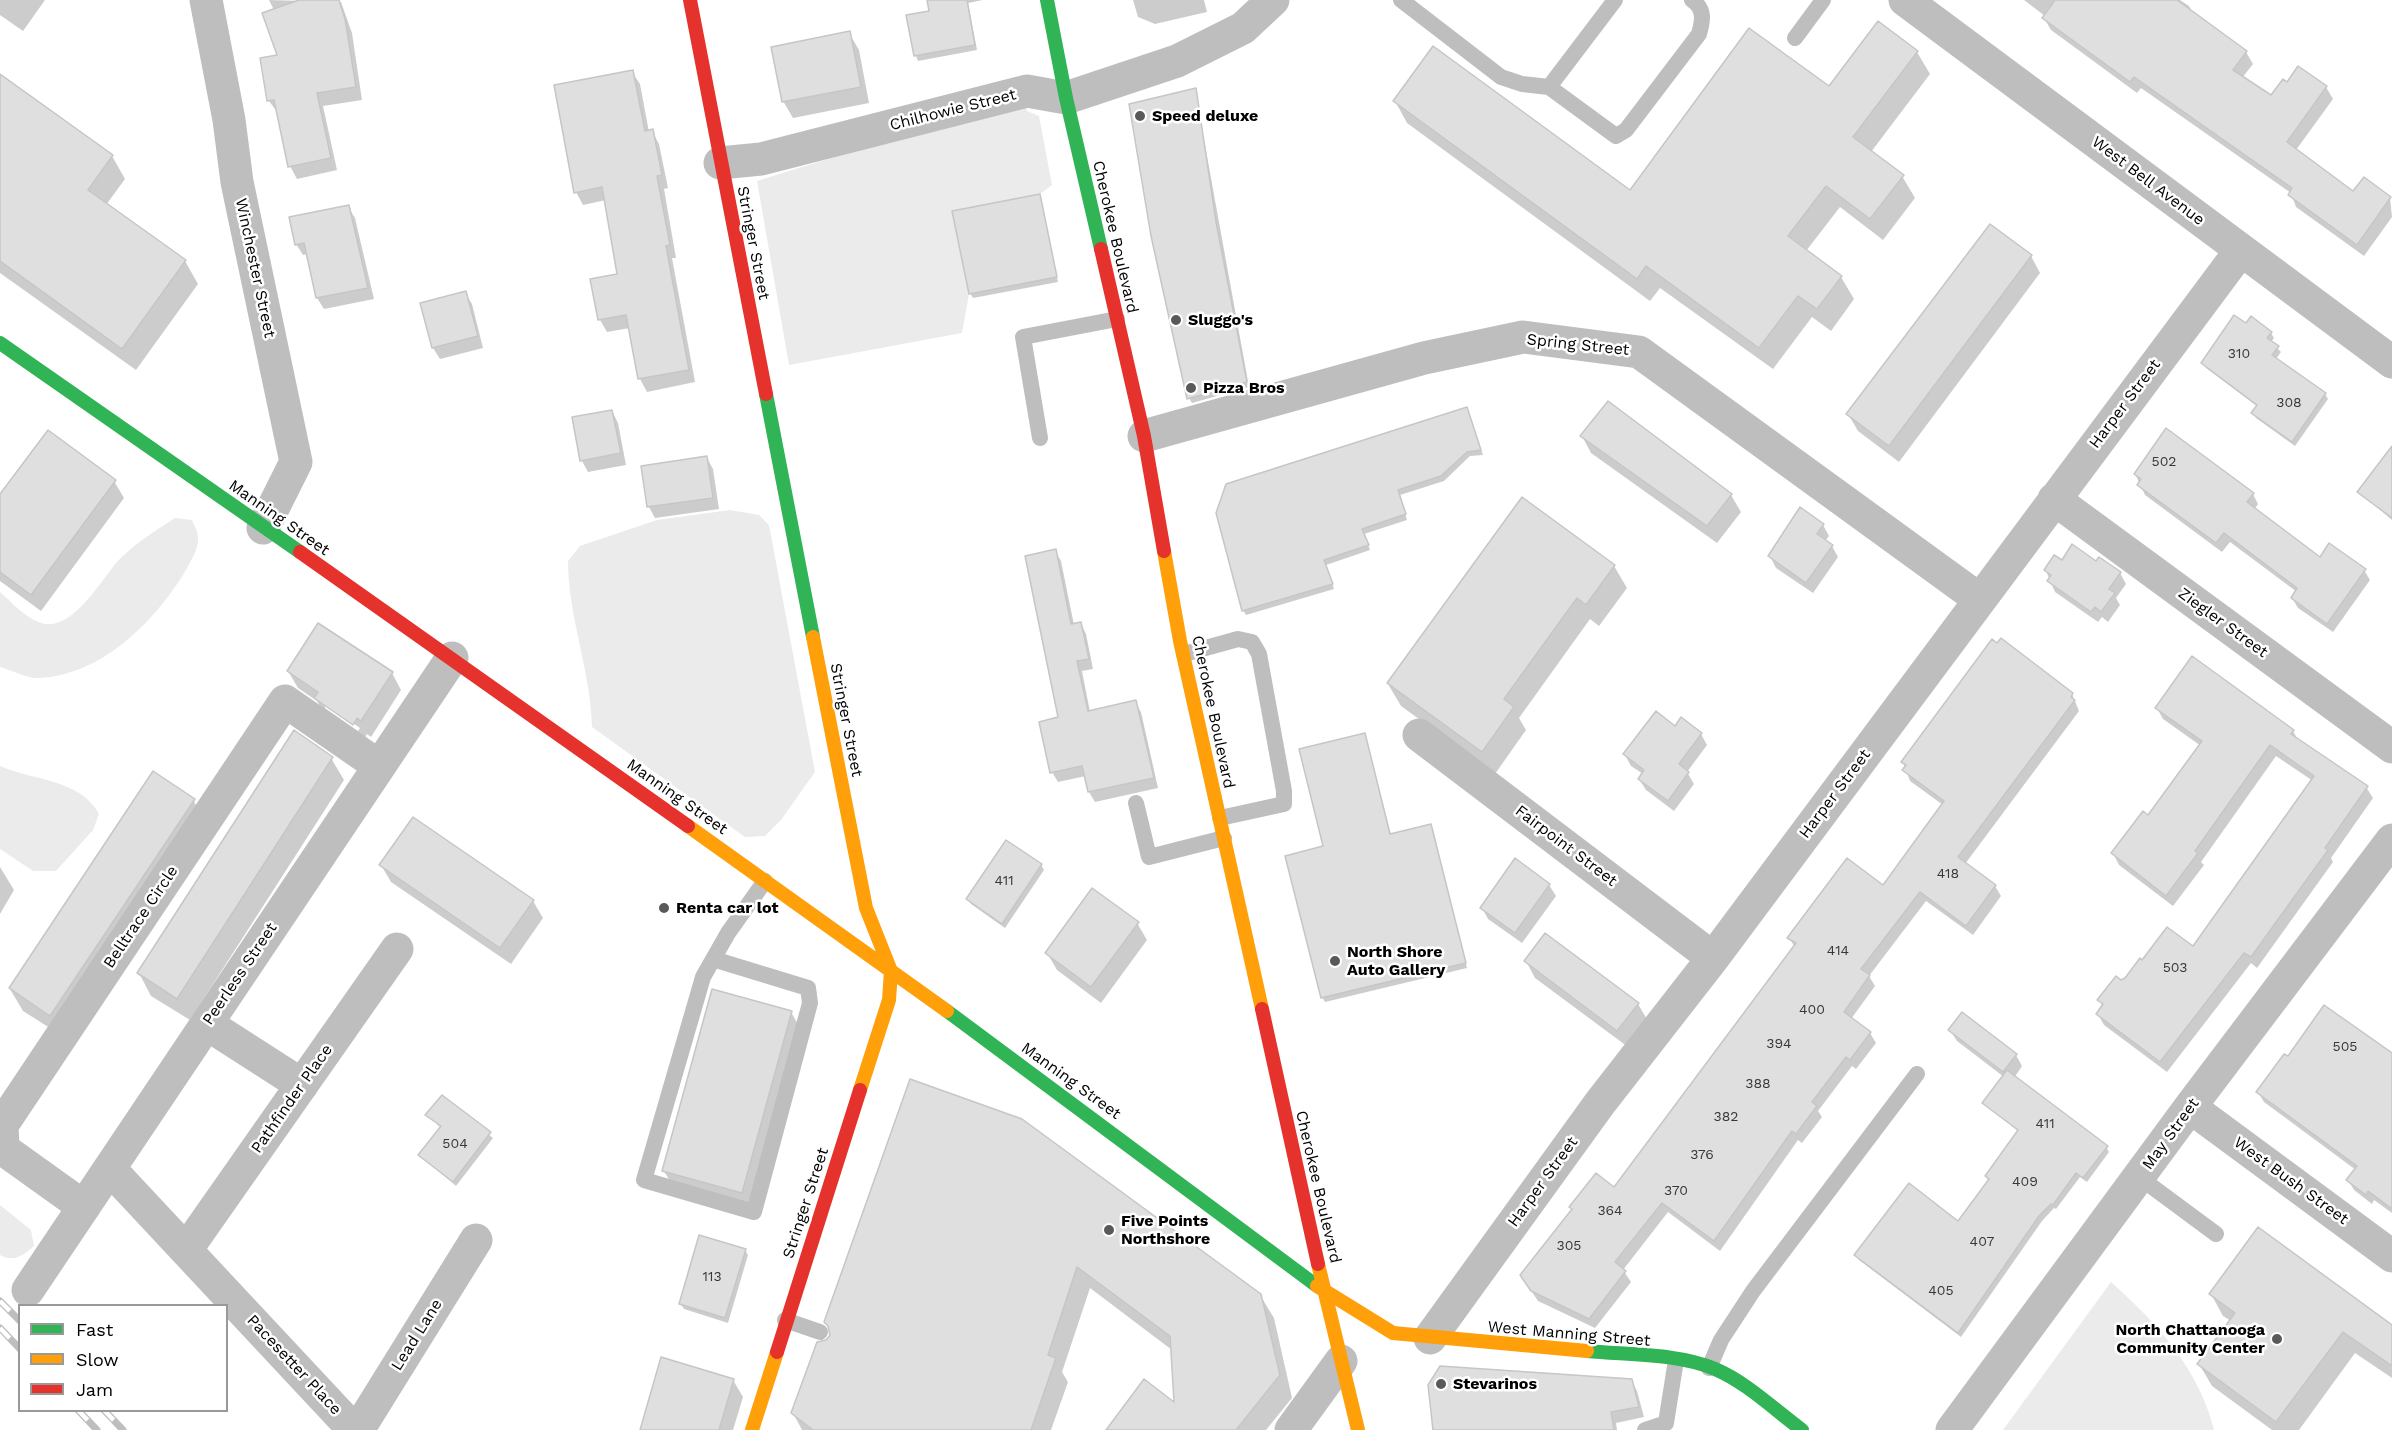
<!DOCTYPE html>
<html>
<head>
<meta charset="utf-8">
<style>
  body { margin:0 }
  #map { position:relative; width:2392px; height:1430px; overflow:hidden; background:#fff; font-family:"Work Sans",sans-serif }
  canvas { display:block }
  .legend { position:absolute; left:18px; top:1304px; width:210px; height:108px; box-sizing:border-box; background:#fff; border:2px solid #999; margin:0; padding:8px 10px; list-style:none; font-size:18px; color:#000 }
  .legend li { display:flex; align-items:center; gap:12px; height:30px }
  .legend b { width:30px; border:2px solid #999 }
</style>
</head>
<body>
<div id="map">
<canvas width="2392" height="1430"></canvas>
<ul class="legend">
<li><b style="height:8px;background:#30b455"></b>Fast</li>
<li><b style="height:8px;background:#ff9f0a"></b>Slow</li>
<li><b style="height:8px;background:#e5322d"></b>Jam</li>
</ul>
</div>
<script>
const context = document.querySelector('canvas').getContext('2d');
context.lineJoin = 'round';
function paint(path, color) { context.fillStyle = color; context.fill(path, 'evenodd'); }
function stroke(path, color, width, dash) { context.strokeStyle = color; context.lineWidth = width; context.lineCap = dash ? 'butt' : 'round'; context.setLineDash(dash || []); context.stroke(path); }
function write(font, color, halo, rows, align = 'center') {
  context.font = font + ' "Work Sans",sans-serif'; context.lineWidth = 5; context.setLineDash([]); context.textBaseline = 'middle'; context.strokeStyle = halo; context.fillStyle = color; for (const [text, x, y, turn = 0] of rows) {
    context.save(); context.translate(x, y); context.rotate((+turn || 0) * Math.PI / 180); context.textAlign = isNaN(turn) ? turn : align; if (halo) context.strokeText(text, 0, 0); context.fillText(text, 0, 0); context.restore();
  }
}
paint(new Path2D(`
  M 1025,98 L 1027,111 L 1039,116 L 1052,185 L 1040,194 L 953,212 L 969,294 L 962,333 L 789,365 L 757,181 Z
  M 730,510 L 759,515 L 769,525 L 815,772 L 781,820 L 765,836 L 745,837 L 592,727 C 591,671 568,617 568,561 L 580,546 L 657,520 Z
  M 175,518 L 192,520 C 194,525 198,532 198,537 C 199,550 189,564 183,575 C 152,624 101,675 39,678 C 28,679 11,670 0,667 L 0,592 C 11,602 26,618 41,623 C 71,633 101,581 116,563 C 132,545 155,531 175,518 Z
  M 0,766 C 35,781 80,779 99,814 L 93,830 L 56,871 L 33,871 L 0,849 Z
  M 0,1205 L 31,1230 L 34,1246 C 24,1255 14,1263 0,1255 Z
  M 2111,1282 C 2157,1323 2199,1369 2214,1430 L 2003,1430 Z`), '#ebebeb');
paint(new Path2D(`
  M 0,0 L 45,0 L 23,31 L 0,15 Z
  M 269,0 L 341,2 L 352,33 L 362,100 L 323,106 L 337,170 L 297,179 L 290,166 L 278,113 L 269,101 L 279,56 L 274,10 Z
  M 929,0 L 983,0 L 968,3 L 977,50 L 918,61 L 916,56 L 931,12 Z
  M 1133,0 L 1204,0 L 1207,12 L 1155,24 L 1138,17 Z
  M 2024,0 L 2180,0 L 2189,6 L 2194,15 L 2246,52 L 2253,64 L 2242,78 L 2271,98 L 2288,84 L 2326,87 L 2333,99 L 2296,150 L 2354,193 L 2390,198 L 2392,217 L 2364,256 L 2296,207 L 2291,193 L 2141,88 L 2137,93 L 2051,30 L 2044,18 L 2045,16 Z
  M 849,33 L 859,50 L 869,103 L 793,118 L 783,101 Z
  M 1917,52 L 1930,74 L 1871,152 L 1902,176 L 1915,198 L 1883,240 L 1840,207 L 1806,251 L 1841,277 L 1854,299 L 1831,331 L 1812,317 L 1773,369 L 1660,288 L 1650,301 L 1407,123 L 1395,101 L 1630,192 L 1830,88 Z
  M 632,72 L 640,84 L 649,132 L 652,131 L 659,144 L 668,188 L 664,189 L 676,258 L 672,258 L 695,382 L 647,392 L 640,379 L 630,328 L 607,332 L 600,320 L 619,275 L 606,200 L 583,205 L 576,192 Z
  M 0,80 L 112,156 L 125,179 L 106,205 L 185,261 L 198,284 L 136,370 L 0,273 Z
  M 1195,90 L 1249,387 L 1192,403 L 1189,398 Z
  M 1039,196 L 1058,282 L 973,298 L 970,293 Z
  M 348,207 L 355,218 L 374,299 L 324,309 L 317,298 L 308,254 L 303,255 L 296,244 Z
  M 2031,256 L 2040,273 L 1899,462 L 1858,431 L 1848,414 Z
  M 465,293 L 472,304 L 483,348 L 440,359 L 433,348 L 422,304 Z
  M 2246,325 L 2271,333 L 2274,338 L 2271,342 L 2281,352 L 2276,359 L 2325,394 L 2328,399 L 2295,446 L 2256,418 L 2253,413 L 2258,407 L 2206,368 L 2203,363 Z
  M 612,411 L 618,423 L 626,465 L 588,472 L 582,461 Z
  M 1469,414 L 1483,455 L 1470,456 L 1444,481 L 1400,495 L 1407,520 L 1364,534 L 1370,550 L 1326,565 L 1334,589 L 1246,615 L 1243,610 Z
  M 1582,436 L 1731,495 L 1741,512 L 1717,543 L 1591,453 Z
  M 2392,449 L 2392,520 L 2359,492 Z
  M 707,458 L 713,469 L 719,509 L 655,518 L 649,507 L 643,467 Z
  M 2135,474 L 2253,494 L 2258,504 L 2254,510 L 2320,559 L 2364,570 L 2370,580 L 2333,632 L 2298,608 L 2292,598 L 2297,592 L 2230,542 L 2222,552 L 2145,495 Z
  M 114,481 L 124,498 L 41,611 L 0,581 L 0,497 Z
  M 1823,525 L 1829,536 L 1825,541 L 1832,546 L 1838,557 L 1813,593 L 1776,568 L 1770,556 Z
  M 1055,551 L 1061,561 L 1074,625 L 1081,624 L 1086,634 L 1093,669 L 1082,671 L 1090,712 L 1135,702 L 1141,712 L 1158,788 L 1095,802 L 1089,792 L 1086,776 L 1058,782 L 1052,772 L 1060,719 Z
  M 2097,563 L 2120,573 L 2126,584 L 2116,598 L 2120,605 L 2108,622 L 2102,617 L 2098,622 L 2055,592 L 2046,571 Z
  M 1614,566 L 1627,588 L 1599,626 L 1590,619 L 1519,718 L 1526,730 L 1495,774 L 1401,706 L 1388,684 Z
  M 288,671 L 392,673 L 401,690 L 371,737 L 367,734 L 363,741 L 325,715 L 317,701 L 298,688 ZM 325,704 L 360,728 L 358,731 L 325,708 Z
  M 2072,694 L 2079,711 L 1965,864 L 1995,886 L 2001,896 L 1973,935 L 1926,901 L 1869,976 L 1875,986 L 1851,1019 L 1870,1033 L 1876,1043 L 1856,1069 L 1852,1066 L 1818,1111 L 1822,1117 L 1802,1143 L 1798,1140 L 1720,1251 L 1668,1212 L 1623,1270 L 1631,1282 L 1595,1328 L 1538,1301 L 1528,1286 L 1573,1210 L 1571,1207 L 1614,1189 L 1795,947 L 1789,938 L 1884,887 L 1943,805 L 1910,781 L 1903,762 Z
  M 2157,708 L 2293,731 L 2298,740 L 2366,787 L 2373,798 L 2331,858 L 2333,862 L 2257,968 L 2251,963 L 2167,1072 L 2104,1025 L 2098,1014 L 2103,1007 L 2099,1000 L 2126,979 L 2167,929 L 2193,948 L 2313,781 L 2276,756 L 2201,862 L 2204,865 L 2173,906 L 2119,865 L 2113,853 L 2148,817 L 2201,746 L 2163,719 Z
  M 1675,728 L 1701,734 L 1707,745 L 1687,772 L 1694,784 L 1674,811 L 1646,790 L 1639,779 L 1643,774 L 1631,766 L 1625,755 Z
  M 1365,734 L 1391,835 L 1430,825 L 1433,830 L 1467,968 L 1325,1002 L 1322,997 L 1325,847 Z
  M 331,758 L 344,780 L 190,1020 L 151,996 L 139,973 Z
  M 193,800 L 206,822 L 64,1037 L 23,1011 L 10,989 Z
  M 381,865 L 533,901 L 543,918 L 511,964 L 391,882 Z
  M 1041,865 L 1044,870 L 1005,928 L 971,904 L 968,899 Z
  M 0,867 L 14,890 L 0,914 Z
  M 1549,885 L 1556,896 L 1522,943 L 1488,919 L 1482,908 Z
  M 1137,923 L 1147,940 L 1101,1003 L 1057,970 L 1047,953 Z
  M 1526,961 L 1638,1004 L 1648,1021 L 1628,1047 L 1535,978 Z
  M 791,1012 L 804,1035 L 755,1215 L 677,1193 L 664,1171 Z
  M 1950,1030 L 2016,1055 L 2022,1066 L 2014,1078 L 2106,1147 L 2109,1152 L 2087,1182 L 2080,1177 L 2056,1209 L 2054,1208 L 2042,1221 L 1961,1337 L 1859,1260 L 1856,1255 L 1959,1223 L 1989,1181 L 1986,1177 L 2018,1131 L 1984,1103 L 2004,1077 L 1957,1041 Z
  M 2392,1056 L 2392,1213 L 2374,1200 L 2372,1204 L 2354,1190 L 2348,1180 L 2356,1170 L 2264,1102 L 2258,1092 L 2288,1059 Z
  M 911,1081 L 1260,1295 L 1274,1318 L 1292,1398 L 1266,1430 L 1113,1430 L 1176,1405 L 1172,1350 L 1090,1288 L 1062,1372 L 1068,1382 L 1051,1430 L 802,1430 L 793,1413 L 832,1335 L 825,1322 Z
  M 442,1097 L 493,1138 L 456,1186 L 420,1155 L 441,1128 L 427,1115 Z
  M 745,1250 L 748,1255 L 728,1323 L 684,1309 L 681,1304 Z
  M 2211,1294 L 2392,1335 L 2392,1378 L 2355,1353 L 2299,1430 L 2272,1430 L 2212,1386 L 2199,1364 L 2231,1321 L 2223,1316 Z
  M 733,1380 L 743,1397 L 733,1430 L 641,1430 Z
  M 1631,1380 L 1637,1391 L 1644,1417 L 1616,1423 L 1617,1430 L 1434,1430 Z`), '#0003');
const building = new Path2D(`
  M 299,0 L 339,0 L 345,19 L 356,87 L 317,93 L 331,158 L 288,167 L 274,100 L 267,101 L 260,58 L 277,55 L 262,13 Z
  M 927,0 L 967,0 L 975,45 L 914,56 L 906,15 L 929,11 Z
  M 2055,0 L 2177,0 L 2247,51 L 2233,70 L 2271,95 L 2283,79 L 2287,82 L 2298,66 L 2327,86 L 2287,142 L 2353,191 L 2364,177 L 2391,197 L 2357,245 L 2288,195 L 2292,188 L 2134,77 L 2130,82 L 2042,18 Z
  M 1878,21 L 1918,51 L 1853,137 L 1904,175 L 1870,219 L 1826,186 L 1788,236 L 1842,276 L 1817,309 L 1798,296 L 1759,348 L 1646,266 L 1637,279 L 1393,101 L 1433,46 L 1630,190 L 1749,28 L 1829,86 Z
  M 850,31 L 861,87 L 782,102 L 771,47 Z
  M 633,70 L 645,131 L 653,129 L 662,175 L 657,176 L 670,245 L 666,246 L 689,370 L 638,379 L 626,315 L 598,320 L 590,279 L 617,274 L 602,187 L 574,193 L 554,85 Z
  M 0,74 L 113,155 L 88,190 L 186,260 L 122,349 L 0,261 Z
  M 1196,88 L 1216,222 L 1247,382 L 1187,399 L 1151,236 L 1129,104 Z
  M 1040,194 L 1057,277 L 969,294 L 952,211 Z
  M 349,205 L 368,288 L 316,298 L 304,243 L 295,245 L 289,217 Z
  M 1990,224 L 2032,255 L 1889,446 L 1846,414 Z
  M 466,291 L 478,336 L 432,348 L 420,303 Z
  M 2234,315 L 2246,323 L 2251,316 L 2272,332 L 2267,338 L 2279,346 L 2272,355 L 2326,393 L 2292,442 L 2251,413 L 2257,405 L 2201,363 Z
  M 1608,401 L 1732,494 L 1707,526 L 1580,436 Z
  M 1467,407 L 1481,450 L 1467,452 L 1441,476 L 1398,490 L 1406,514 L 1362,529 L 1369,545 L 1324,560 L 1333,584 L 1242,611 L 1216,513 L 1226,484 Z
  M 612,410 L 621,453 L 580,461 L 572,417 Z
  M 2166,428 L 2254,493 L 2247,502 L 2320,557 L 2329,543 L 2366,569 L 2327,624 L 2291,598 L 2297,588 L 2224,533 L 2216,543 L 2137,485 L 2141,479 L 2134,474 Z
  M 48,430 L 116,480 L 31,595 L 0,572 L 0,494 Z
  M 2392,446 L 2392,518 L 2357,492 Z
  M 707,456 L 713,498 L 647,507 L 641,466 Z
  M 1522,497 L 1615,565 L 1586,605 L 1577,598 L 1504,699 L 1514,707 L 1482,752 L 1387,683 Z
  M 1800,507 L 1824,524 L 1817,534 L 1833,545 L 1806,583 L 1768,556 Z
  M 2072,544 L 2096,561 L 2099,557 L 2121,572 L 2109,589 L 2115,593 L 2101,612 L 2095,607 L 2091,612 L 2047,581 L 2051,575 L 2044,570 L 2054,555 L 2062,560 Z
  M 1056,549 L 1071,624 L 1081,622 L 1089,659 L 1077,661 L 1088,711 L 1136,700 L 1154,778 L 1088,792 L 1082,766 L 1050,773 L 1039,722 L 1058,717 L 1025,556 Z
  M 318,623 L 393,672 L 361,721 L 357,718 L 353,725 L 314,698 L 318,692 L 287,671 Z
  M 2001,638 L 2073,693 L 2071,697 L 2075,700 L 1958,857 L 1996,885 L 1966,926 L 1920,892 L 1861,969 L 1870,975 L 1844,1012 L 1871,1032 L 1850,1060 L 1846,1057 L 1812,1102 L 1817,1106 L 1796,1134 L 1792,1131 L 1714,1241 L 1662,1203 L 1615,1262 L 1626,1271 L 1589,1319 L 1531,1291 L 1520,1275 L 1572,1209 L 1569,1207 L 1596,1173 L 1614,1187 L 1796,943 L 1787,938 L 1847,858 L 1883,885 L 1944,801 L 1902,770 L 1906,765 L 1901,762 L 1992,639 L 1997,643 Z
  M 2192,656 L 2294,730 L 2291,734 L 2368,786 L 2325,848 L 2328,850 L 2251,957 L 2244,953 L 2160,1062 L 2096,1014 L 2103,1004 L 2097,1000 L 2116,976 L 2121,980 L 2125,978 L 2140,958 L 2142,960 L 2167,927 L 2193,946 L 2314,776 L 2270,745 L 2195,851 L 2198,853 L 2166,896 L 2111,853 L 2143,811 L 2148,815 L 2202,741 L 2155,708 Z
  M 1656,711 L 1675,726 L 1681,717 L 1702,733 L 1679,764 L 1689,772 L 1668,801 L 1638,779 L 1644,770 L 1623,754 Z
  M 294,730 L 333,757 L 177,999 L 137,973 Z
  M 1365,733 L 1390,834 L 1431,824 L 1466,963 L 1321,998 L 1285,856 L 1323,846 L 1299,749 Z
  M 153,771 L 195,799 L 50,1016 L 9,988 Z
  M 413,817 L 534,900 L 500,948 L 379,865 Z
  M 1006,840 L 1042,864 L 1002,924 L 966,899 Z
  M 1515,858 L 1550,884 L 1515,933 L 1480,908 Z
  M 1092,888 L 1139,922 L 1091,987 L 1045,953 Z
  M 1545,933 L 1639,1003 L 1617,1031 L 1524,961 Z
  M 712,989 L 792,1011 L 742,1193 L 662,1171 Z
  M 2324,1005 L 2392,1053 L 2392,1209 L 2368,1191 L 2366,1195 L 2346,1180 L 2357,1166 L 2256,1092 L 2284,1054 L 2288,1056 Z
  M 1962,1012 L 2017,1054 L 2003,1072 L 1948,1030 Z
  M 2007,1070 L 2108,1146 L 2083,1178 L 2076,1173 L 2053,1205 L 2051,1204 L 2039,1216 L 1958,1333 L 1854,1255 L 1909,1183 L 1958,1221 L 1989,1179 L 1985,1176 L 2018,1130 L 1982,1103 Z
  M 910,1079 L 1022,1119 L 1261,1294 L 1280,1375 L 1236,1430 L 1106,1430 L 1144,1379 L 1174,1402 L 1170,1336 L 1077,1267 L 1048,1355 L 1056,1358 L 1031,1430 L 813,1430 L 791,1413 L 817,1342 L 826,1340 L 830,1335 L 828,1326 L 824,1322 Z
  M 442,1095 L 491,1132 L 453,1182 L 418,1155 L 441,1126 L 425,1115 Z
  M 2258,1227 L 2392,1325 L 2392,1366 L 2343,1332 L 2276,1422 L 2197,1364 L 2235,1313 L 2209,1294 Z
  M 699,1235 L 746,1249 L 725,1318 L 679,1304 Z
  M 661,1357 L 734,1379 L 719,1430 L 640,1430 Z
  M 1440,1366 L 1632,1379 L 1639,1407 L 1611,1412 L 1614,1430 L 1433,1430 L 1428,1385 Z`);
paint(building, '#dfdfdf');
stroke(building, '#c6c6c6', 1.5);
stroke(new Path2D(`
  M 1401,0 L 1501,77 L 1522,84 L 1549,87 L 1615,0
  M 1795,38 L 1823,0
  M 1549,87 L 1616,136 L 1626,130 L 1699,34 C 1703,20 1705,9 1692,0
  M 1040,438 L 1023,337 L 1117,319
  M 1184,654 L 1238,639 L 1252,642 L 1259,654 L 1284,791 L 1284,804 L 1220,818
  M 1136,803 L 1149,857 L 1224,838
  M 713,959 L 808,988 L 810,1003 L 754,1212 L 644,1180 L 703,977 L 728,933 L 765,881
  M 2139,1177 L 2216,1234
  M 785,1320 L 820,1332
  M 1709,1368 L 1721,1340 L 1753,1291 L 1917,1074
  M 1645,1430 L 1666,1423 L 1676,1360`), '#bebebe', 16);
stroke(new Path2D(`
  M 206,0 L 229,120 L 237,182 L 296,462 L 263,528
  M 1905,0 L 2392,362
  M 720,163 L 761,159 L 1027,91 L 1066,98 L 1177,61 L 1243,28 L 1273,0
  M 1144,436 L 1424,358 L 1523,337 L 1639,352 L 1979,599
  M 2054,499 L 2392,747
  M 1419,735 L 1713,958
  M 207,1024 L 302,1085
  M 2190,1107 L 2392,1256
  M 110,1169 L 354,1430
  M 84,1207 L 3,1149 L 2,1125 L 285,701 L 379,766
  M 186,1250 L 397,949
  M 28,1290 L 452,658
  M 1430,1338 L 1600,1103 L 1713,958 L 2241,250
  M 358,1430 L 476,1240
  M 1291,1430 L 1341,1361
  M 1952,1430 L 2190,1107 L 2392,840`), '#bebebe', 33);
stroke(new Path2D(`
  M 1047,0 L 1066,98 L 1101,249
  M 0,343 L 300,552
  M 766,394 L 813,637
  M 947,1011 L 1317,1286
  M 1587,1351 C 1627,1355 1677,1353 1715,1369 C 1746,1382 1775,1410 1802,1430`), '#30b455', 14);
stroke(new Path2D(`
  M 1164,551 L 1180,641 L 1262,1009
  M 813,637 L 866,908 L 891,971 L 889,1000 L 860,1090
  M 688,826 L 947,1011
  M 1318,1264 L 1358,1430
  M 1317,1286 L 1393,1333 L 1587,1351
  M 752,1430 L 777,1352`), '#ff9f0a', 14);
stroke(new Path2D(`
  M 690,0 L 766,394
  M 1101,249 L 1144,436 L 1164,551
  M 300,552 L 688,826
  M 1262,1009 L 1318,1264
  M 777,1352 L 860,1090`), '#e5322d', 14);
const rail = new Path2D(`
  M 0,1301 L 20,1321
  M 0,1328 L 20,1349
  M 78,1410 L 97,1430
  M 104,1410 L 123,1430`);
stroke(rail, '#bebebe', 7);
stroke(rail, '#fff', 4.5, [14]);
for (const [x, y, r, color] of [
  [1140,116,6,"#595959"],
  [1176,320,6,"#595959"],
  [1191,388,6,"#595959"],
  [664,908,6,"#595959"],
  [1335,961,6,"#595959"],
  [1109,1230,6,"#595959"],
  [2277,1339,6,"#595959"],
  [1441,1384,6,"#595959"]
]) { const dot = new Path2D(); dot.arc(x, y, r, 0, 2 * Math.PI); context.fillStyle = color; context.fill(dot); stroke(dot, '#fff', 2); }
write('14px', '#383838', null, [
  ["310",2239,354],
  ["308",2289,403],
  ["502",2164,462],
  ["418",1948,874],
  ["411",1004,881],
  ["414",1838,951],
  ["503",2175,968],
  ["400",1812,1010],
  ["394",1779,1044],
  ["505",2345,1047],
  ["388",1758,1084],
  ["382",1726,1117],
  ["411",2045,1124],
  ["504",455,1144],
  ["376",1702,1155],
  ["409",2025,1182],
  ["370",1676,1191],
  ["364",1610,1211],
  ["407",1982,1242],
  ["305",1569,1246],
  ["113",712,1277],
  ["405",1941,1291]
]);
write('16px', '#000', '#fff', [
  ["Chilhowie Street",953,110,-14],
  ["West Bell Avenue",2148,181,37],
  ["Cherokee Boulevard",1115,237,77],
  ["Stringer Street",753,243,79],
  ["Winchester Street",255,268,78],
  ["Spring Street",1578,345,6],
  ["Harper Street",2125,404,-53],
  ["Manning Street",279,518,35],
  ["Ziegler Street",2223,623,36],
  ["Cherokee Boulevard",1213,712,78],
  ["Stringer Street",846,720,79],
  ["Harper Street",1835,794,-53],
  ["Manning Street",677,797,35],
  ["Fairpoint Street",1566,846,37],
  ["Belltrace Circle",141,917,-56],
  ["Peerless Street",240,974,-56],
  ["Manning Street",1071,1081,36],
  ["Pathfinder Place",292,1099,-55],
  ["May Street",2171,1134,-54],
  ["West Bush Street",2291,1181,36],
  ["Harper Street",1543,1182,-54],
  ["Cherokee Boulevard",1318,1187,77],
  ["Stringer Street",806,1203,-72],
  ["West Manning Street",1569,1334,5],
  ["Lead Lane",417,1335,-58],
  ["Pacesetter Place",294,1365,47]
]);
write('bold 16px', '#000', '#fff', [
  ["Speed deluxe",1152,116],
  ["Sluggo's",1188,320],
  ["Pizza Bros",1203,388],
  ["Renta car lot",676,908],
  ["North Shore",1347,952],
  ["Auto Gallery",1347,970],
  ["Five Points",1121,1221],
  ["Northshore",1121,1239],
  ["North Chattanooga",2265,1330,"right"],
  ["Community Center",2265,1348,"right"],
  ["Stevarinos",1453,1384]
], 'left');
</script>
</body>
</html>
